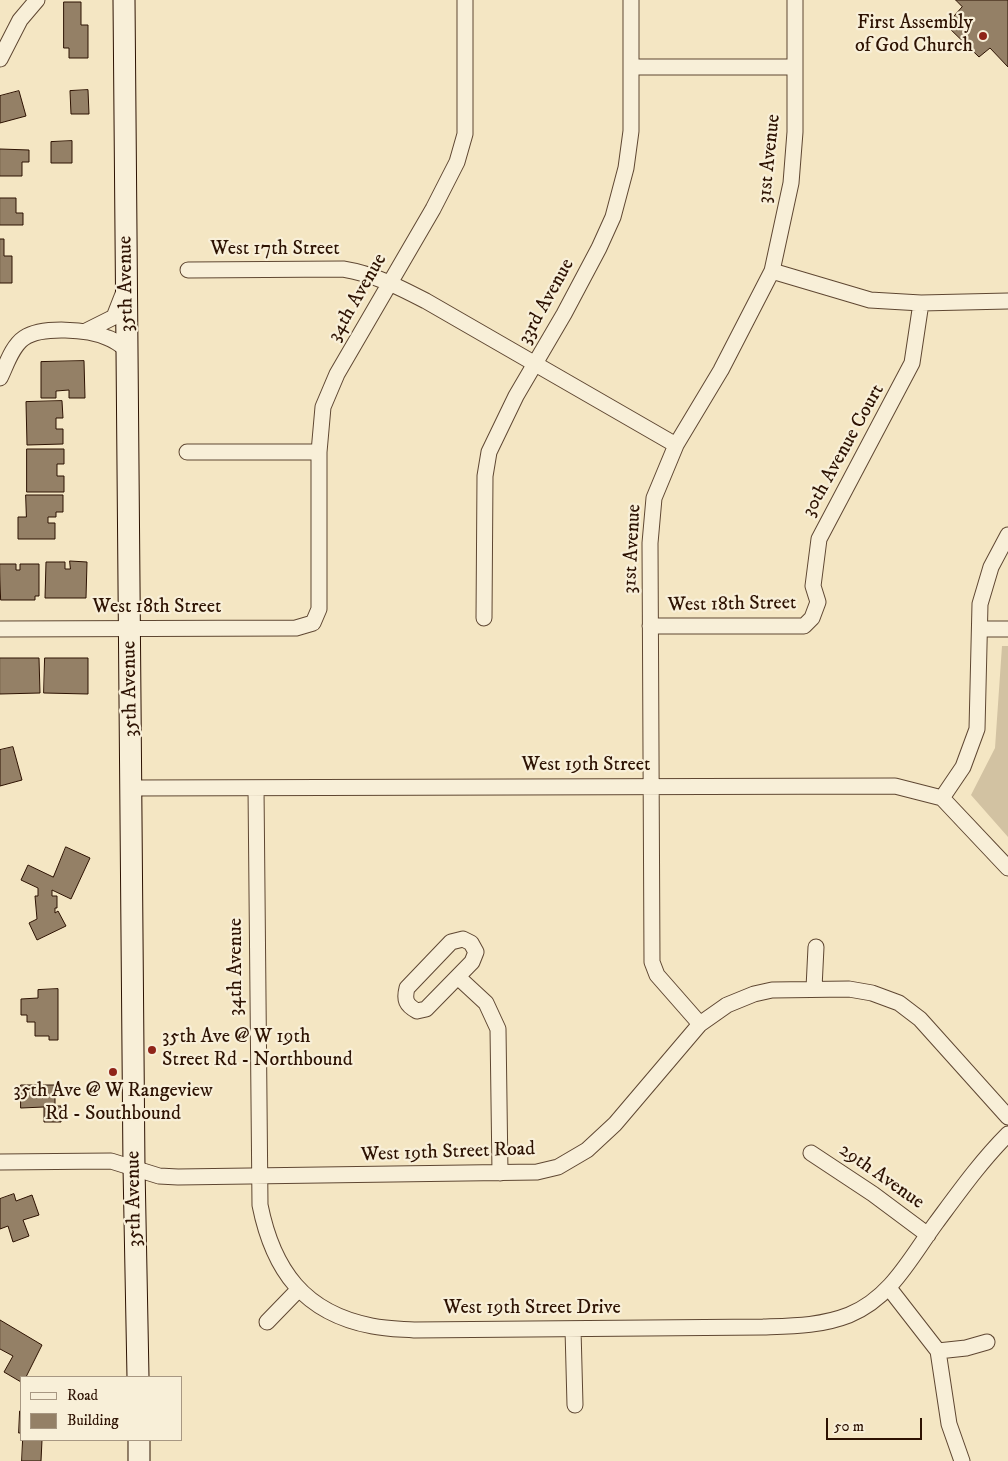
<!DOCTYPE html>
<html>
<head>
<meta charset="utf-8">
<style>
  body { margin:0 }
  #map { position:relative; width:1008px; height:1461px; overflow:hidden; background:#f4e6c3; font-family:"IM FELL DW Pica",serif }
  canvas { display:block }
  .legend { position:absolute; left:20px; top:1376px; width:162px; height:65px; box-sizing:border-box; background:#f8efd8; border:1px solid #a79782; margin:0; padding:6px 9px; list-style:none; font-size:15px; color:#2d1202 }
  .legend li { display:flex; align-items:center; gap:10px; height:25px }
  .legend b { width:25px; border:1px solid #a79782 }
  .scale { position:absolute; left:826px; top:1418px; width:96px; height:22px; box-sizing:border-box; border:2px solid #2d1202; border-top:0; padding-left:6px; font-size:15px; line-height:18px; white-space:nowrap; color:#2d1202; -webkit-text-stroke:4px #f8efd8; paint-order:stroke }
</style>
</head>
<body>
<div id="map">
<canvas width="1008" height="1461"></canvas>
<ul class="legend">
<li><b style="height:6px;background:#f8efd8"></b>Road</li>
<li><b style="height:14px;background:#948066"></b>Building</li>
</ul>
<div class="scale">50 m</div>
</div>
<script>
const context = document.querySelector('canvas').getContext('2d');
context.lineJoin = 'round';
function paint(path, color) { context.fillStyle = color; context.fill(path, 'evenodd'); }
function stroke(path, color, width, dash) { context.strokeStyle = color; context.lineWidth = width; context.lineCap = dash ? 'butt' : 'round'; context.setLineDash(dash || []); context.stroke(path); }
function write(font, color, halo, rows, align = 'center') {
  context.font = font + ' "IM FELL DW Pica",serif'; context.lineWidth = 4.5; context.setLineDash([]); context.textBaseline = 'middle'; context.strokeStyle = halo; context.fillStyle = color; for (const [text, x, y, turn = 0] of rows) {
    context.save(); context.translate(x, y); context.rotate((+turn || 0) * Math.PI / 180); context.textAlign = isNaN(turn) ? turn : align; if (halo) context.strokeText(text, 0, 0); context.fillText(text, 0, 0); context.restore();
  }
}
paint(new Path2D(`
  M 1002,646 L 1008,646 L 1008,837 L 971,795 L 995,748 Z`), '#d2c2a2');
const building = new Path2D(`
  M 956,0 L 1008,0 L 1008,67 L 990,48 L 979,57 L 946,25 L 962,7 Z
  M 64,2 L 81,2 L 81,25 L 88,25 L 88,58 L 69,58 L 69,48 L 64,48 Z
  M 88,90 L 89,114 L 71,114 L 70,91 Z
  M 19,91 L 26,116 L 0,123 L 0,96 Z
  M 72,141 L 72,163 L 51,163 L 51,142 Z
  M 0,149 L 29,150 L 29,162 L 22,162 L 22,176 L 0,176 Z
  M 0,198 L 16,198 L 16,213 L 23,213 L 23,225 L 0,225 Z
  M 0,239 L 4,239 L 4,256 L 12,256 L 12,283 L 0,283 Z
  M 84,361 L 85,398 L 69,398 L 69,390 L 56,391 L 56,398 L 41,398 L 41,362 Z
  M 62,401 L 63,418 L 56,418 L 56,429 L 63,429 L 63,444 L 27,445 L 26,402 Z
  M 27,449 L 64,449 L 64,464 L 57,464 L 57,476 L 64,476 L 64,492 L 27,492 Z
  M 26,495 L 63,495 L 63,512 L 56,512 L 56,517 L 48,517 L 48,523 L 55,523 L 55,539 L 18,539 L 18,517 L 26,517 Z
  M 70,561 L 87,562 L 86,598 L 45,598 L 46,562 L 65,562 L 65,569 L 70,569 Z
  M 0,564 L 16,564 L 16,570 L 20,570 L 20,564 L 39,564 L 39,596 L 35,596 L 35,600 L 1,600 Z
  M 0,658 L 39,658 L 40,693 L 0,694 Z
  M 45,658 L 88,658 L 88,694 L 44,693 Z
  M 13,747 L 22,780 L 0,786 L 0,750 Z
  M 66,847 L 90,858 L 71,899 L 52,890 L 52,896 L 57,896 L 57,908 L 55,908 L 55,913 L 58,911 L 66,926 L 37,940 L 29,923 L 37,919 L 35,896 L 38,896 L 38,888 L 21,880 L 28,865 L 53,877 Z
  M 58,989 L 58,1040 L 49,1040 L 49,1036 L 35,1036 L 35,1022 L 27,1022 L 27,1015 L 21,1015 L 21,999 L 38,998 L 38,990 Z
  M 21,1085 L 55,1085 L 55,1106 L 61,1106 L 61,1122 L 44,1122 L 44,1107 L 21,1108 Z
  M 14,1194 L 16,1201 L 32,1195 L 39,1215 L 23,1220 L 29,1236 L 13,1242 L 8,1226 L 0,1229 L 0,1199 Z
  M 0,1320 L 42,1345 L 26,1377 L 21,1377 L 21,1382 L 4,1372 L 13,1356 L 0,1349 Z
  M 20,1411 L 21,1411 L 21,1433 L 19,1433 Z
  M 23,1440 L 42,1440 L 41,1461 L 22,1461 Z`);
paint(building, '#948066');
stroke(building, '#2d1202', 1);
const minor = new Path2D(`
  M 0,59 L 20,20 L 37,0
  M 632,67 L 795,67
  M 188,270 L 343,269 C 374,274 399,287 426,301 L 676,445
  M 772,271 L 870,300 L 921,303 L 1008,301
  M 86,331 L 114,317 L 123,294
  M 0,378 C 6,366 12,346 24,338 C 42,326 88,329 108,338 C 115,340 121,346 128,350
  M 187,452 L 319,452
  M 484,618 L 485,476 L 489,452 L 516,396 L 564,314 L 599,248 L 613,217 L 626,168 L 631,131 L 631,0
  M 650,626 L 804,626 L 812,618 L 818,602 L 813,586 L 819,539 L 912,363 L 921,303
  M 0,629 L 296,628 L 313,623 L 319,609 L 319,452 L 323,407 L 337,374 L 433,209 L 457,162 L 465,134 L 465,0
  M 980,629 L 1008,629
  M 132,788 L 895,786 L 942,798 L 1008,868
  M 256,788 L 260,1205 C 273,1270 304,1313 372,1326 C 386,1329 400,1329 414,1330 L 763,1327 C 793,1326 821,1326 849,1315 C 891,1298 911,1257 936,1223 C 959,1192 981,1161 1008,1134
  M 942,798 L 963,767 L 977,729 L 980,604 L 991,567 L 1008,535
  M 463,939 L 471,943 L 476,952 L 472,962 L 426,1009 L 417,1011 C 406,1005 404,1000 407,988 L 451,942 Z
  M 459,978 L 486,1003 L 498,1029 L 500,1173
  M 814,988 L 816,947
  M 700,1024 L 657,975 L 652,962 L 650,543 L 654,498 L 676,445 L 721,370 L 772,271 L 791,183 L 795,132 L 795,0
  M 811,1153 L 873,1194 L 928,1235
  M 0,1162 L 111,1161 L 159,1176 L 178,1177 L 537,1172 L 558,1167 L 587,1150 L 615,1124 L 700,1024 L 727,1005 L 754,994 L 772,990 L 849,989 L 872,993 L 899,1003 L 920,1019 L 1008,1117
  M 889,1288 L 938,1351 L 949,1424 L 962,1461
  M 267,1322 L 298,1290
  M 573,1329 L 575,1405
  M 938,1351 L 966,1348 L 987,1342`);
const secondary = new Path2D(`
  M 124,0 L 134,1167 L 138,1377
  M 139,1440 L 139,1461`);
stroke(minor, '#5f4732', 17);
stroke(secondary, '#2d1202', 23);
stroke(minor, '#f8efd8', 15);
stroke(secondary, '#f8efd8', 21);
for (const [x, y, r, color] of [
  [983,36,5,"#8f2418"],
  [152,1050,5,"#8f2418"],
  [113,1072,5,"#8f2418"]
]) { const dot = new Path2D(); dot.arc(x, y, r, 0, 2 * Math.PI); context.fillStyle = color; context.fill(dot); stroke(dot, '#f8efd8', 2); }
write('20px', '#2d1202', '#f8efd8', [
  ["First Assembly",973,24],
  ["of God Church",973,47],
  ["35th Ave @ W 19th",162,1038,"left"],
  ["Street Rd - Northbound",162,1061,"left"],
  ["35th Ave @ W Rangeview",113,1092,"center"],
  ["Rd - Southbound",113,1115,"center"]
], 'right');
write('20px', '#2d1202', '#f8efd8', [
  ["31st Avenue",770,159,-84],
  ["West 17th Street",275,250],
  ["35th Avenue",127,284,-91],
  ["34th Avenue",358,298,-60],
  ["33rd Avenue",547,302,-61],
  ["30th Avenue Court",844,451,-61],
  ["31st Avenue",633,549,-87],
  ["West 18th Street",732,605,-1],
  ["West 18th Street",157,608],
  ["35th Avenue",131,689,-91],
  ["West 19th Street",586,766],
  ["34th Avenue",237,967,-90],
  ["West 19th Street Road",448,1153,-2],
  ["29th Avenue",881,1177,35],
  ["35th Avenue",135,1199,-91],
  ["West 19th Street Drive",532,1309]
]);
</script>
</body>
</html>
